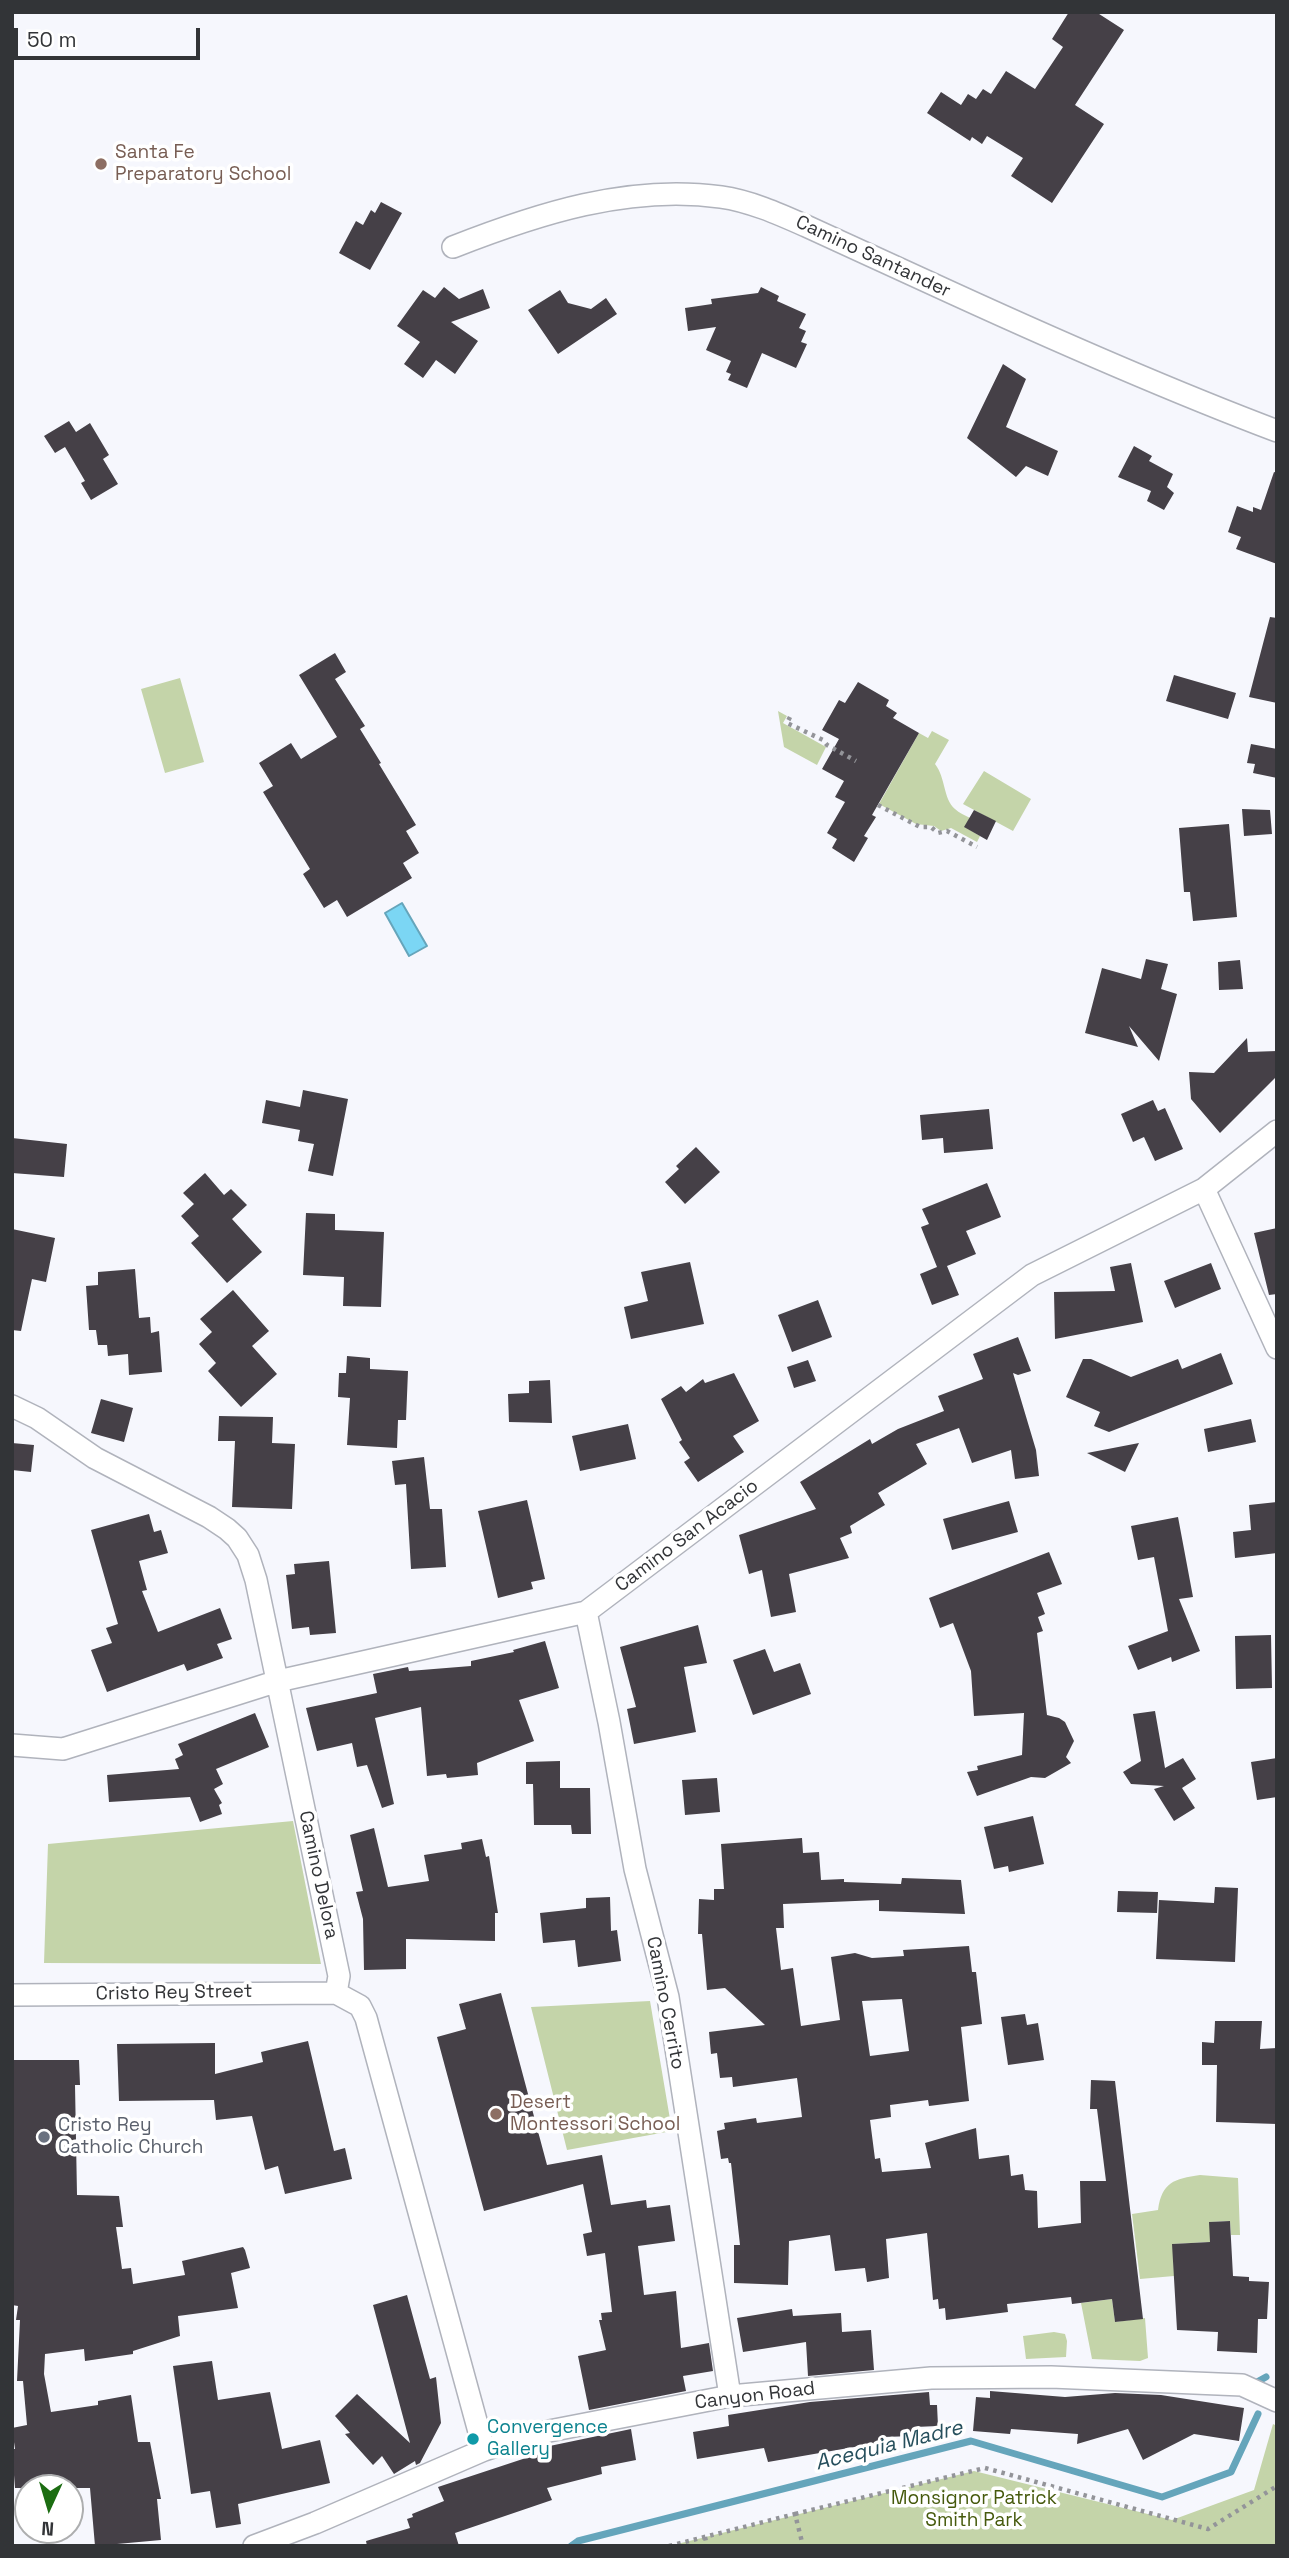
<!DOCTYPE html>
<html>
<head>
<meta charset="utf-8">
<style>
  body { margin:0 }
  #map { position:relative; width:1289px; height:2558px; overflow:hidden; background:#f6f7fd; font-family:"Space Grotesk",sans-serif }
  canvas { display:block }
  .frame { position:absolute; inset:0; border:14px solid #323437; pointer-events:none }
  .north { position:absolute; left:14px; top:2474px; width:70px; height:70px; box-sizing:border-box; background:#fff; border:2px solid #adaeaf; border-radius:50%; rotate:184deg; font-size:19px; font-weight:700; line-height:28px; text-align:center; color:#323437 }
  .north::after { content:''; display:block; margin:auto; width:24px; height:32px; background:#1c6d12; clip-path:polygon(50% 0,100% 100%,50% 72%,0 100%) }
  .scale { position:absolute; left:14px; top:28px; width:186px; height:32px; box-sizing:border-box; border:4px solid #323437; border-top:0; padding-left:9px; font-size:21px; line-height:24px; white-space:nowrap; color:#323437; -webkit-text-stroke:5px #fff; paint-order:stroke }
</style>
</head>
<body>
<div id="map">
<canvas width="1289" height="2558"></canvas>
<div class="frame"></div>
<div class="north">N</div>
<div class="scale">50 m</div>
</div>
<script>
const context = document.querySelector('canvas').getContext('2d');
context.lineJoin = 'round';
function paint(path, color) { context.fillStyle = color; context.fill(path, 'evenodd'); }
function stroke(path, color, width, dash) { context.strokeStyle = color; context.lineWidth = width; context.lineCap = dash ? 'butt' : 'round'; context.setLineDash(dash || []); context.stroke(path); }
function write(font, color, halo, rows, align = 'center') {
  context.font = font + ' "Space Grotesk",sans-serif'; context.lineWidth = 7; context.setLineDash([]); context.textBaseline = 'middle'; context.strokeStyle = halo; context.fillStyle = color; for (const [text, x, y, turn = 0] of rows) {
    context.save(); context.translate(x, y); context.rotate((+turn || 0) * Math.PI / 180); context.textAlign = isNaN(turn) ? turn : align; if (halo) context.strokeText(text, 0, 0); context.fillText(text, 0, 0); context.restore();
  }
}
paint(new Path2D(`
  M 180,678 L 204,762 L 165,773 L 141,689 Z
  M 778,711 L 787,716 L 783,723 L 826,747 L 817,765 L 784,747 Z
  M 932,731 L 949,740 L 935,764 C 946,778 943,799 955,809 C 959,813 965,815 970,818 L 965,827 L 980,836 L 977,842 L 951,828 L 941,831 L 934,826 L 916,824 L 879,804 L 919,733 L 928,738 Z
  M 984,771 L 1031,799 L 1013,831 L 963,804 Z
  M 293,1821 L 321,1964 L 44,1963 L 48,1844 Z
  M 650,2001 L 672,2131 L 567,2150 L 531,2007 Z
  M 1200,2175 L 1238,2178 L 1240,2235 L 1231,2235 L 1230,2221 L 1210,2222 L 1210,2242 L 1173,2244 L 1174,2276 L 1140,2279 L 1132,2214 L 1158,2210 C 1162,2182 1174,2179 1200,2175 Z
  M 1112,2299 L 1115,2322 L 1145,2318 L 1148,2358 L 1140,2361 L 1092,2359 L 1081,2303 Z
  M 1054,2332 L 1065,2334 L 1067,2341 L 1066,2357 L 1026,2359 L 1023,2336 Z
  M 1273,2424 L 1277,2426 L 1277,2546 L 669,2546 L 974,2471 L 1172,2520 L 1254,2490 Z`), '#c4d4a9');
const water = new Path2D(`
  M 402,903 L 427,946 L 409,956 L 385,913 Z`);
paint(water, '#7bd6f4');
stroke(water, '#65a5bb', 2);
stroke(new Path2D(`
  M 1257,2382 L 1266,2377
  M 571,2546 L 578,2541 L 971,2441 L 1162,2497 L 1231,2472 L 1258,2414`), '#65a5bb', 7);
paint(new Path2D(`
  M 1069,12 L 1096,12 L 1124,30 L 1075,105 L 1104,124 L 1052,203 L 1011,176 L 1023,158 L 987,136 L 982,144 L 972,137 L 970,141 L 927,113 L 941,92 L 961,105 L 968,94 L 976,99 L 983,89 L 991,94 L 1006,71 L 1035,89 L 1063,47 L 1052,39 Z
  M 381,202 L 402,213 L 370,270 L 339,253 L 356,221 L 363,225 L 371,210 L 375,213 Z
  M 444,287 L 459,299 L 483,289 L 490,308 L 451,322 L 478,341 L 455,374 L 436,360 L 423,378 L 404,364 L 420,342 L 397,326 L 423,290 L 435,298 Z
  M 761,287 L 779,296 L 777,301 L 806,314 L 799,328 L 806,331 L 801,342 L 807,344 L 796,368 L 762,353 L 747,388 L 728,380 L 731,374 L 726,372 L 731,361 L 706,350 L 716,327 L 688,331 L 685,308 L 712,304 L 711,299 L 758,293 Z
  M 560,290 L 568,303 L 591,309 L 606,298 L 617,314 L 558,354 L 528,310 Z
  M 1003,364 L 1026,379 L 1006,427 L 1058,451 L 1048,476 L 1026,466 L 1016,477 L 967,438 Z
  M 69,421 L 76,432 L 90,423 L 109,455 L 103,459 L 118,484 L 91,500 L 81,483 L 85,481 L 65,447 L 55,453 L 44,436 Z
  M 1134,446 L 1152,456 L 1149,461 L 1173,474 L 1167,487 L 1174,493 L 1164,510 L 1147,501 L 1151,491 L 1118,477 Z
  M 1274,472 L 1277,473 L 1277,564 L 1236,549 L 1241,537 L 1228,532 L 1237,506 L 1253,512 L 1253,507 L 1261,510 Z
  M 1270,617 L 1277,618 L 1277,703 L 1249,697 Z
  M 335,653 L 346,672 L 335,679 L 365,726 L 360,729 L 381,763 L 379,764 L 416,825 L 406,831 L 419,853 L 403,863 L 412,878 L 347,917 L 337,900 L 324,908 L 303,874 L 310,869 L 263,792 L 273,786 L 259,763 L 291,743 L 301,759 L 337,737 L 299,675 Z
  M 1174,675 L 1236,693 L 1228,719 L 1166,701 Z
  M 858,682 L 889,700 L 886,706 L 897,713 L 893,718 L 919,733 L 872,815 L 876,817 L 864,836 L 868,838 L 854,862 L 832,848 L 837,839 L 827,833 L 845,802 L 835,797 L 844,781 L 822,769 L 839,739 L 822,730 L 839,700 L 845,703 Z
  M 1251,744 L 1277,749 L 1277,778 L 1253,773 L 1255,764 L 1247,763 Z
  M 1242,809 L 1270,810 L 1272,834 L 1244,836 Z
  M 974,810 L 996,821 L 987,840 L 964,827 Z
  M 1229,824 L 1237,917 L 1193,921 L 1190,892 L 1184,892 L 1179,828 Z
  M 1146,959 L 1168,964 L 1161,989 L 1177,994 L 1159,1061 L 1129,1026 L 1138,1047 L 1085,1033 L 1102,968 L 1141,979 Z
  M 1240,960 L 1243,989 L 1219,990 L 1218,962 Z
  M 1247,1038 L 1248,1052 L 1277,1051 L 1277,1076 L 1220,1133 L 1191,1099 L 1189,1072 L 1214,1073 Z
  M 303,1090 L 348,1099 L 333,1176 L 308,1171 L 314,1144 L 298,1141 L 300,1130 L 262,1123 L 266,1100 L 300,1107 Z
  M 1153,1100 L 1158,1111 L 1165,1108 L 1183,1149 L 1155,1161 L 1144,1137 L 1133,1142 L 1121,1114 Z
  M 989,1109 L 993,1149 L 944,1153 L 943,1138 L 922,1140 L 920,1115 Z
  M 12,1138 L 67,1144 L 64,1177 L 12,1173 Z
  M 696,1147 L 720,1172 L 685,1204 L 665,1182 L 679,1169 L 676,1166 Z
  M 205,1173 L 224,1195 L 231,1189 L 247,1205 L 232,1219 L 262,1252 L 227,1283 L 191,1243 L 199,1236 L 181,1216 L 194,1204 L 183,1193 Z
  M 987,1183 L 1001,1217 L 966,1231 L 976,1254 L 947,1266 L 959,1295 L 932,1305 L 920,1274 L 937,1267 L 921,1227 L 929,1224 L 922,1209 Z
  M 306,1213 L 335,1214 L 335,1230 L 384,1232 L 381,1307 L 343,1306 L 344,1277 L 303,1275 Z
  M 1277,1228 L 1277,1294 L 1269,1295 L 1254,1233 Z
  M 12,1229 L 55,1238 L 46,1282 L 32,1279 L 21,1331 L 12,1330 Z
  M 690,1262 L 704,1324 L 631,1339 L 624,1307 L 648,1301 L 641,1272 Z
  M 1131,1263 L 1143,1322 L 1055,1339 L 1054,1292 L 1115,1291 L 1110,1267 Z
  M 1211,1263 L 1221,1289 L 1175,1308 L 1164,1281 Z
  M 135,1269 L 139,1318 L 150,1317 L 151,1333 L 159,1331 L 162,1372 L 129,1375 L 128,1354 L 108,1356 L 107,1345 L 98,1345 L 96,1330 L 89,1330 L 86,1286 L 98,1285 L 98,1272 Z
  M 233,1290 L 269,1331 L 252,1346 L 277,1374 L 241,1407 L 208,1371 L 216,1363 L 199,1344 L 212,1332 L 200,1319 Z
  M 818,1300 L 832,1337 L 792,1352 L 778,1315 Z
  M 1018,1337 L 1031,1371 L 1018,1375 L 1013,1373 L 1036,1450 L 1039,1476 L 1015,1479 L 1011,1450 L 972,1463 L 959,1428 L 916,1444 L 927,1464 L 878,1493 L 885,1505 L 850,1526 L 852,1533 L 840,1538 L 849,1558 L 789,1574 L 796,1612 L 771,1617 L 762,1570 L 749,1574 L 739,1535 L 816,1509 L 800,1482 L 870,1439 L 872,1444 L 898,1429 L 944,1411 L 938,1396 L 983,1379 L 973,1354 Z
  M 1221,1353 L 1233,1384 L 1109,1432 L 1094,1426 L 1100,1412 L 1066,1397 L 1083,1359 L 1091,1359 L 1131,1377 L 1178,1359 L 1182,1369 Z
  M 347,1356 L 370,1358 L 370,1369 L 408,1371 L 406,1420 L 398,1420 L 397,1448 L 347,1445 L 350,1398 L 338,1397 L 339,1373 L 346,1373 Z
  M 808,1360 L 816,1381 L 794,1388 L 787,1367 Z
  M 734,1373 L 759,1421 L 733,1436 L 744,1452 L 698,1482 L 684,1462 L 690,1458 L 679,1442 L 682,1440 L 661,1399 L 681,1386 L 686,1392 L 703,1379 L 705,1383 Z
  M 550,1380 L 552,1423 L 509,1422 L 508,1394 L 529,1393 L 529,1381 Z
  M 101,1399 L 133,1408 L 124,1442 L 91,1433 Z
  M 219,1416 L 273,1417 L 272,1443 L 295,1444 L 292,1509 L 232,1507 L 235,1441 L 218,1441 Z
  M 1251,1419 L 1256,1442 L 1208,1452 L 1204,1429 Z
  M 628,1424 L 636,1459 L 580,1471 L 572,1436 Z
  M 12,1443 L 34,1445 L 31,1472 L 12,1470 Z
  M 1139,1443 L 1125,1472 L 1087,1453 Z
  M 424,1457 L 430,1509 L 442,1509 L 446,1567 L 411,1569 L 406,1484 L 395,1485 L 392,1461 Z
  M 527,1500 L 545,1579 L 531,1582 L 533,1589 L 498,1598 L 478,1511 Z
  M 1009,1501 L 1018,1532 L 952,1550 L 943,1519 Z
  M 1277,1502 L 1277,1553 L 1235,1558 L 1233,1532 L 1251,1530 L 1249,1505 Z
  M 149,1514 L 154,1532 L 161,1530 L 168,1553 L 139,1561 L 147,1590 L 142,1591 L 158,1632 L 220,1608 L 232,1639 L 217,1644 L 223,1658 L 187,1671 L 184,1664 L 107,1692 L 91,1650 L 112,1643 L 106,1628 L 118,1624 L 91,1530 Z
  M 1178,1517 L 1193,1597 L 1179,1599 L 1200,1651 L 1172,1662 L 1171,1657 L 1138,1670 L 1128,1646 L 1168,1631 L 1154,1557 L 1138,1560 L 1131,1526 Z
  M 1049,1552 L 1062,1584 L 1037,1593 L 1045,1614 L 1038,1617 L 1043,1631 L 1037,1633 L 1047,1715 L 1059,1718 L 1065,1722 L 1074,1741 L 1066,1757 L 1071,1763 L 1045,1778 L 1031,1777 L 977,1796 L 967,1772 L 978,1770 L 977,1766 L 1022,1755 L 1024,1713 L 974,1716 L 971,1671 L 953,1623 L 940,1628 L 929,1598 Z
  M 329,1561 L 336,1633 L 310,1635 L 309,1627 L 292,1629 L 286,1575 L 295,1574 L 294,1564 Z
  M 698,1625 L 707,1663 L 684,1667 L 696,1732 L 634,1744 L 627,1709 L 636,1707 L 620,1647 Z
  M 1271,1635 L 1272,1688 L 1236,1689 L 1235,1636 Z
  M 545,1641 L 559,1688 L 519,1700 L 534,1741 L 477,1763 L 478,1775 L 447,1778 L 446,1774 L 427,1776 L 421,1707 L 375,1718 L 394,1804 L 382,1808 L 367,1765 L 357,1767 L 352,1743 L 317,1751 L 306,1708 L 377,1693 L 373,1674 L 408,1667 L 409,1671 L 471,1666 L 471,1661 L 514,1652 L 513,1650 Z
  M 765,1649 L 774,1672 L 800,1663 L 811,1694 L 753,1715 L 733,1660 Z
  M 1155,1711 L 1165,1768 L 1183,1758 L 1196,1779 L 1182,1788 L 1195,1808 L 1174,1821 L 1154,1789 L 1164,1786 L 1131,1784 L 1123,1772 L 1141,1761 L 1133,1714 Z
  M 255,1713 L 269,1747 L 216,1769 L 223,1784 L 214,1789 L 222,1803 L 219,1805 L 222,1814 L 200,1822 L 190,1797 L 109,1802 L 107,1775 L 179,1769 L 175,1759 L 183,1755 L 178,1744 Z
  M 1277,1758 L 1277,1797 L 1257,1800 L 1251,1762 Z
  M 560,1761 L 560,1788 L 590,1788 L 591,1834 L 572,1834 L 571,1825 L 534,1825 L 533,1784 L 526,1784 L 526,1762 Z
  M 717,1778 L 720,1812 L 685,1815 L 682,1780 Z
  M 1033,1816 L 1044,1864 L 1009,1872 L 1008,1866 L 994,1869 L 984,1827 Z
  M 374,1828 L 388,1887 L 429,1881 L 424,1855 L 462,1849 L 461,1843 L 482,1839 L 486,1857 L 489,1856 L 498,1913 L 495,1913 L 495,1941 L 406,1939 L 406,1969 L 364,1970 L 363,1919 L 356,1892 L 363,1891 L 350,1835 Z
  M 802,1838 L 803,1853 L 819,1852 L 821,1880 L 844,1879 L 844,1882 L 901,1884 L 902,1878 L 961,1880 L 965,1914 L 879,1911 L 879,1900 L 783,1904 L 784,1928 L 776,1928 L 781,1970 L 793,1968 L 801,2026 L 840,2020 L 831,1957 L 855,1953 L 872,1958 L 904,1956 L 903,1950 L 969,1946 L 972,1972 L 976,1972 L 982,2024 L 961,2027 L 969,2101 L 929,2106 L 928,2100 L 890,2105 L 891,2117 L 870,2120 L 875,2159 L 880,2158 L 882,2172 L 931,2168 L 925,2143 L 976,2128 L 979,2159 L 1009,2155 L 1011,2176 L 1023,2174 L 1025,2190 L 1037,2191 L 1038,2228 L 1081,2223 L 1080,2181 L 1106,2181 L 1097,2109 L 1090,2109 L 1091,2080 L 1115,2081 L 1143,2319 L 1115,2322 L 1112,2299 L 1072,2304 L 1071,2297 L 1007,2304 L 1008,2312 L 946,2320 L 945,2308 L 939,2309 L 938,2299 L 933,2300 L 927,2233 L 886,2239 L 889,2278 L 867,2282 L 865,2268 L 835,2271 L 830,2235 L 789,2241 L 788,2285 L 734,2283 L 734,2245 L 740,2245 L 731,2163 L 729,2163 L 728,2158 L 721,2159 L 717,2131 L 725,2129 L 724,2123 L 756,2118 L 757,2123 L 802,2117 L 797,2078 L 733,2087 L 732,2077 L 720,2078 L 717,2053 L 711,2054 L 709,2032 L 765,2025 L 725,1988 L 707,1990 L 702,1934 L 698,1934 L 699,1899 L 714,1900 L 714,1889 L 724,1889 L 721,1844 ZM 902,1999 L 909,2051 L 870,2056 L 862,2001 Z
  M 1215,1887 L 1238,1888 L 1235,1962 L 1156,1959 L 1159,1900 L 1214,1903 Z
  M 1118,1891 L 1158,1892 L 1157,1913 L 1117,1912 Z
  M 610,1897 L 611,1931 L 617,1930 L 621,1961 L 578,1967 L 575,1940 L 543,1943 L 540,1913 L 586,1908 L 586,1898 Z
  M 501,1993 L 547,2165 L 602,2155 L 611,2205 L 646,2200 L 647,2208 L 670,2205 L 675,2241 L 638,2246 L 644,2295 L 676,2291 L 681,2348 L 709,2343 L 713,2371 L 683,2376 L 686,2391 L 589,2410 L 578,2356 L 606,2350 L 599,2320 L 602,2320 L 601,2313 L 612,2312 L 605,2253 L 587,2256 L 583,2234 L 592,2232 L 583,2184 L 484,2211 L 437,2037 L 466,2029 L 459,2004 Z
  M 1025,2014 L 1027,2025 L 1038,2023 L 1044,2060 L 1008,2065 L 1001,2017 Z
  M 1215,2021 L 1262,2021 L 1260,2049 L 1277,2048 L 1277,2124 L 1216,2122 L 1217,2065 L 1202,2065 L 1202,2042 L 1214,2043 Z
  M 308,2041 L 334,2151 L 345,2148 L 352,2179 L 285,2194 L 278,2166 L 265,2170 L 252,2116 L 216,2120 L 214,2100 L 119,2101 L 117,2044 L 215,2043 L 215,2074 L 263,2062 L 261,2052 Z
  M 12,2060 L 79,2060 L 80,2085 L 75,2085 L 77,2195 L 119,2196 L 123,2227 L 116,2227 L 122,2269 L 131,2268 L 133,2284 L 185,2275 L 182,2261 L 243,2247 L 245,2250 L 250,2268 L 231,2273 L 238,2308 L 178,2316 L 180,2336 L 133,2351 L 133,2354 L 85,2361 L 84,2349 L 45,2354 L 44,2374 L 51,2412 L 98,2405 L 98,2401 L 131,2395 L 138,2442 L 150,2442 L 161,2499 L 157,2499 L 161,2540 L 95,2546 L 90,2488 L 15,2488 L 12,2449 L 15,2449 L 12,2428 L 27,2425 L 23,2381 L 17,2381 L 20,2320 L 16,2320 L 18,2306 L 12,2305 Z
  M 1230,2221 L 1233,2276 L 1249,2277 L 1249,2281 L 1269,2282 L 1267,2319 L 1258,2319 L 1257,2353 L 1217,2351 L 1218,2332 L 1177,2330 L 1172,2244 L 1210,2242 L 1209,2222 Z
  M 407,2295 L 430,2379 L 436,2377 L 441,2423 L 420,2463 L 416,2465 L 415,2461 L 394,2474 L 382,2456 L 373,2465 L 345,2434 L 350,2433 L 335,2416 L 357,2394 L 410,2443 L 373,2305 Z
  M 792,2309 L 793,2316 L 841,2313 L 842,2332 L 871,2330 L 874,2370 L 808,2376 L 806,2342 L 743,2352 L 737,2318 Z
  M 212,2361 L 218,2400 L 270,2392 L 282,2449 L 320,2440 L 330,2483 L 238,2504 L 241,2524 L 216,2528 L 210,2491 L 191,2494 L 173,2366 Z
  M 990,2391 L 1065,2397 L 1115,2393 L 1161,2395 L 1244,2408 L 1239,2441 L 1194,2434 L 1143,2460 L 1128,2429 L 1077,2444 L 1078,2434 L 1011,2429 L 1010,2434 L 973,2431 L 976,2397 L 990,2398 Z
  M 929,2392 L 930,2405 L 937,2405 L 938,2426 L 915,2427 L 915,2436 L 883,2437 L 883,2442 L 768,2462 L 764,2448 L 697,2459 L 693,2432 L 729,2426 L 728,2415 L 810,2402 Z
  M 631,2429 L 636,2460 L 601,2467 L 602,2474 L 547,2488 L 552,2500 L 455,2533 L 459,2546 L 367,2546 L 366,2541 L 410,2528 L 407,2519 L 413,2517 L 412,2514 L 444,2501 L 438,2487 L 541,2453 L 540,2448 Z`), '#454047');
const minor = new Path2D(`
  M 453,247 C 537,214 629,184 721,197 C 750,201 779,214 806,226 C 846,244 886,263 926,281 C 1041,334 1158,386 1277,431
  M 1204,1189 L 1277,1348
  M 12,1406 L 37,1418 L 95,1458 L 209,1517 L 227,1529 L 237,1538 L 248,1555 L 256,1580 L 339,1976 L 336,1993 L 360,2006 L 366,2018 L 484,2450
  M 586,1612 L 609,1722 L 635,1869 L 668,1997 L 730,2396
  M 12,1745 L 63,1749 L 278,1681 L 586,1612 L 1032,1275 L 1204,1189 L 1277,1131
  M 12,1995 L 336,1993
  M 254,2546 L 315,2523 L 484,2450 L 514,2440 L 549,2431 L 730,2396 L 931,2378 L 1051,2377 L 1242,2385 L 1277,2401`);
stroke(minor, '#b0b3bc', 24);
stroke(new Path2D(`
  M 790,717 L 787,723 L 823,740 L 827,745 L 856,761
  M 878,805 L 920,827 L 931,827 L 938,833 L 947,831 L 977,847
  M 795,2514 L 985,2468 L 1208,2529 L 1277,2486
  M 705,2537 L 707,2546
  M 669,2546 L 795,2514 L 803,2546`), '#939499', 4.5, [3.5, 5]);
stroke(minor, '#fff', 21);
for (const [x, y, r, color] of [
  [101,164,7,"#8d6e63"],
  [496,2114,7,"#8d6e63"],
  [44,2137,7,"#6b7280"],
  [473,2439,7,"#0f9aa8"]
]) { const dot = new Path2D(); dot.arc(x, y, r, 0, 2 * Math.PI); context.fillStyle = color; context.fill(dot); stroke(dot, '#fff', 2.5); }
write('19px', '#785e54', '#fff', [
  ["Santa Fe",115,153],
  ["Preparatory School",115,175],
  ["Desert",510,2103],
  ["Montessori School",510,2125]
], 'left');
write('19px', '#323437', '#fff', [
  ["Camino Santander",873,257,25],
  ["Camino San Acacio",687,1536,-37],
  ["Camino Delora",318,1875,78],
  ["Cristo Rey Street",174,1993,-1],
  ["Camino Cerrito",665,2003,79],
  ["Canyon Road",755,2396,-7]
]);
write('19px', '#5b616d', '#fff', [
  ["Cristo Rey",58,2126],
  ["Catholic Church",58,2148]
], 'left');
write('19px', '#0d838f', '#fff', [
  ["Convergence",487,2428],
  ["Gallery",487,2450]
], 'left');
write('19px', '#465a0d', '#fff', [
  ["Monsignor Patrick",974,2499],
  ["Smith Park",974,2521]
]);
write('italic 21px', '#264f5c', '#fff', [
  ["Acequia Madre",889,2446,-14]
]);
</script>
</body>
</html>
